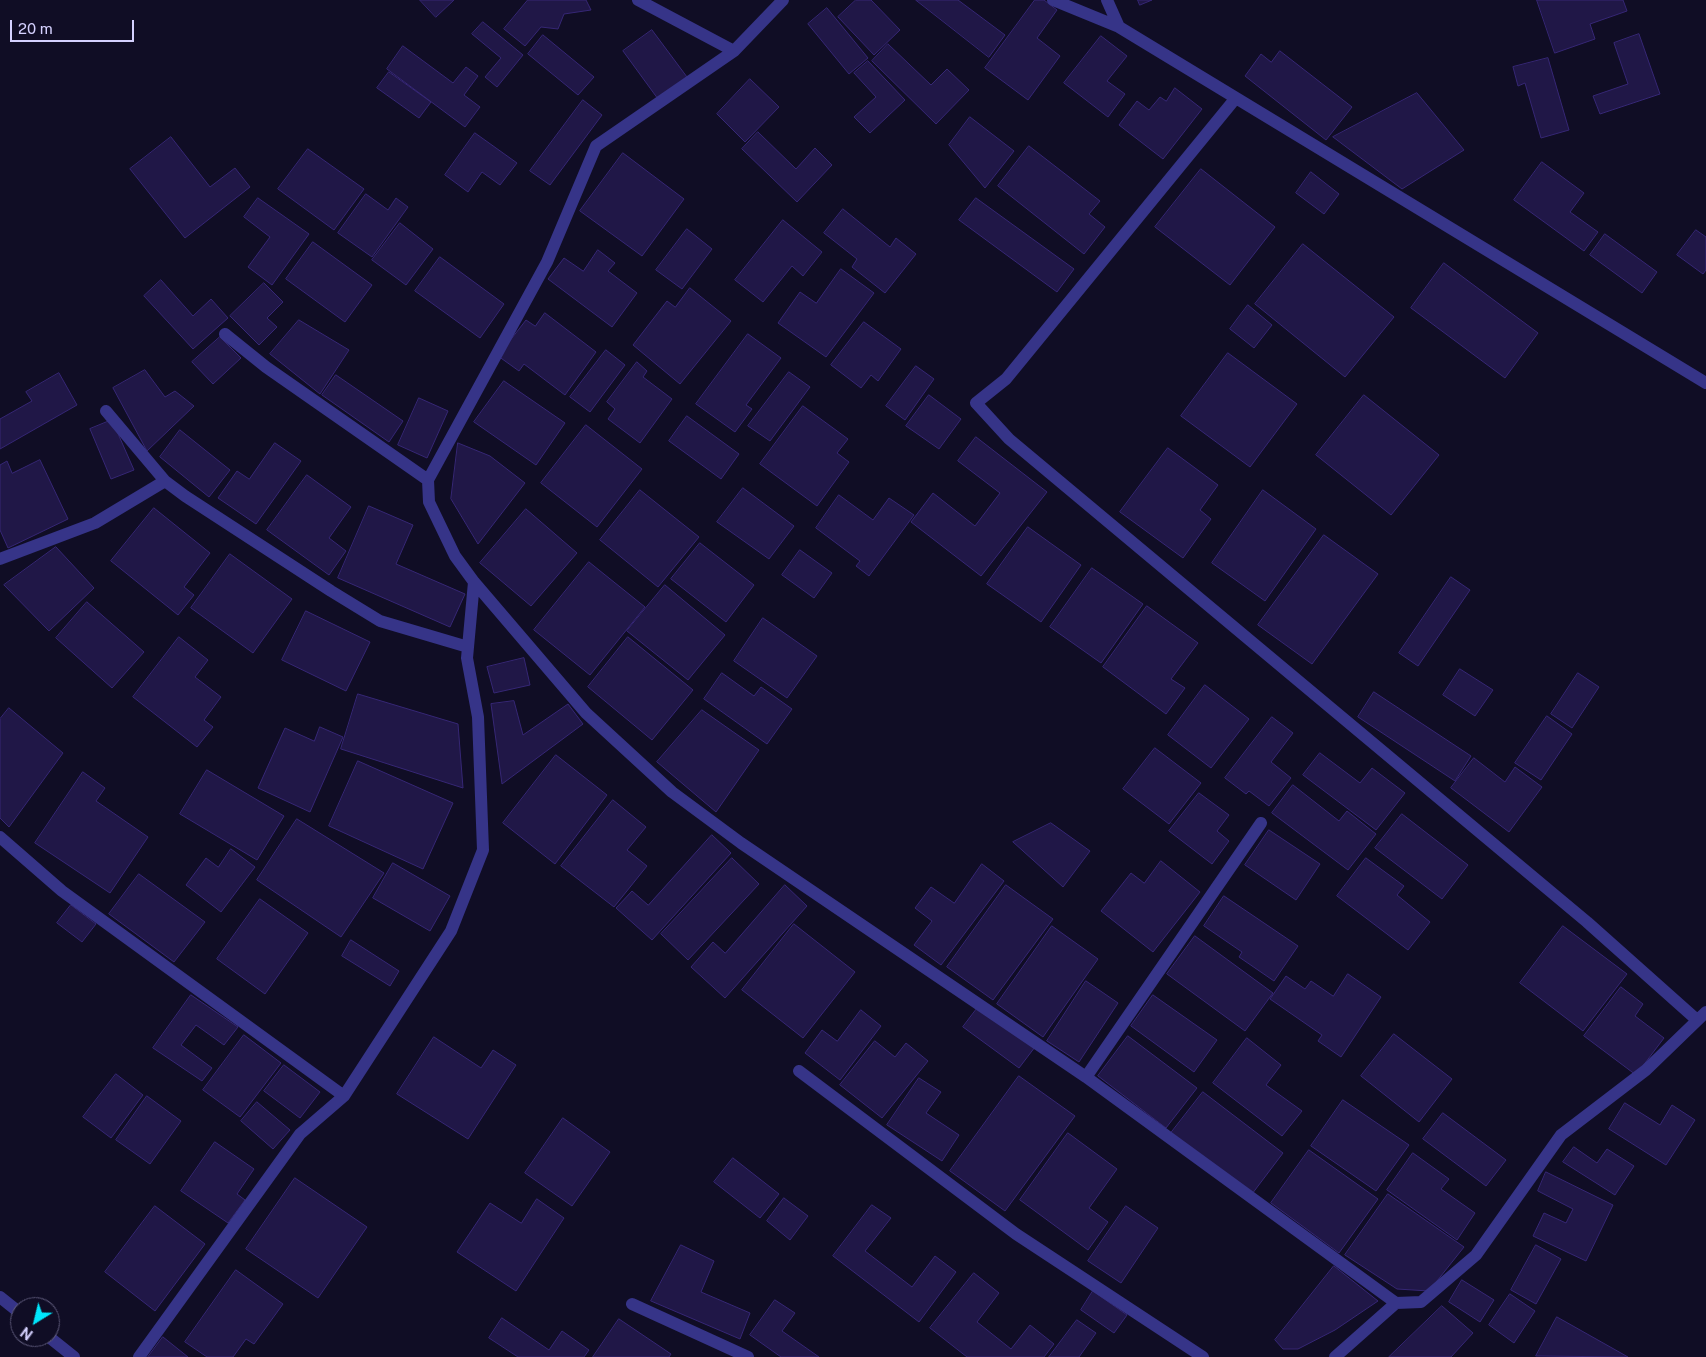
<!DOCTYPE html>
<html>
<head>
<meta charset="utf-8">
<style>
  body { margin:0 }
  #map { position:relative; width:1706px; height:1357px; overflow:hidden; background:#100d25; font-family:"Public Sans",sans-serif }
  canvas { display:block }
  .north { position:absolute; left:10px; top:1297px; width:50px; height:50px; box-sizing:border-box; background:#100d25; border:1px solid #5f5b7c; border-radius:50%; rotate:216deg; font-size:14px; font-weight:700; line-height:20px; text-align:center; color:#d5d1ff }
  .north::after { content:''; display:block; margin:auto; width:18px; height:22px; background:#00e6fc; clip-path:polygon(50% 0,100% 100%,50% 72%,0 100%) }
  .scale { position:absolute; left:10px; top:20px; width:124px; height:22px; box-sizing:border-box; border:2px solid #d5d1ff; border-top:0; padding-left:6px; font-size:15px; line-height:18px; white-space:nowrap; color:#d5d1ff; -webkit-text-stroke:4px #100d25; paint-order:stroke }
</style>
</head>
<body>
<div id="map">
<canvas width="1706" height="1357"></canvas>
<div class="north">N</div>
<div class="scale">20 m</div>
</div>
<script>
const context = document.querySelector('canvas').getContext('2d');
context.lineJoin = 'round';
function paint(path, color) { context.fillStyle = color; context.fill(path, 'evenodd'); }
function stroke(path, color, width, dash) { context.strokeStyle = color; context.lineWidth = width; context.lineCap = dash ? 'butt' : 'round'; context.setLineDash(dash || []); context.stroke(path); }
const building = new Path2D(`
  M 420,0 L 454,0 L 436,17 Z
  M 528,0 L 586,0 L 591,10 L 564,14 L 558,29 L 541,27 L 525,46 L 504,29 Z
  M 856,0 L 871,0 L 900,30 L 874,55 L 838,17 Z
  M 916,0 L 958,0 L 1005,35 L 989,57 Z
  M 1035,0 L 1044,0 L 1057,10 L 1037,38 L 1060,56 L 1028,100 L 985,68 Z
  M 1138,0 L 1152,0 L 1140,5 Z
  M 1537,0 L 1623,0 L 1627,11 L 1590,24 L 1595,39 L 1555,53 Z
  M 827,8 L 868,58 L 849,74 L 808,24 Z
  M 483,22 L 523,55 L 497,87 L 485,77 L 501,58 L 472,34 Z
  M 652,30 L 687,77 L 658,99 L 623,51 Z
  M 1639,34 L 1660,94 L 1600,114 L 1593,96 L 1628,84 L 1614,43 Z
  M 543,35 L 594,77 L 578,95 L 528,54 Z
  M 1101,36 L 1127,56 L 1107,81 L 1125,94 L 1108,117 L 1064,83 Z
  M 888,44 L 931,85 L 947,69 L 969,90 L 936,124 L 872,61 Z
  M 403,46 L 453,83 L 466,67 L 478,76 L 464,95 L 480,107 L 465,127 L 387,69 Z
  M 1280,51 L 1352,107 L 1326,140 L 1245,76 L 1261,54 L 1271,62 Z
  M 1548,58 L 1569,130 L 1541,138 L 1525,83 L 1518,86 L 1513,67 Z
  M 868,61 L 905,100 L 870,133 L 854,117 L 876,97 L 854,73 Z
  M 389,72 L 431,102 L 419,118 L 377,88 Z
  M 750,79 L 779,107 L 745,142 L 717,114 Z
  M 1175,88 L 1202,109 L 1163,159 L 1119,125 L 1137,101 L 1149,110 L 1160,97 L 1166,101 Z
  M 1417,93 L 1464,150 L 1402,189 L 1333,137 Z
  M 583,100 L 602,115 L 550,185 L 530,171 Z
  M 970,117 L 1014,151 L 985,188 L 949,145 Z
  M 758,132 L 796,169 L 815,148 L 832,165 L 797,202 L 742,149 Z
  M 475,133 L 517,163 L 500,185 L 482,172 L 468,192 L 445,175 Z
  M 171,137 L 210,187 L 235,168 L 250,187 L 185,238 L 130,169 Z
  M 1029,146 L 1100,201 L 1089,214 L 1105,227 L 1084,254 L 998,186 Z
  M 308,149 L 364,189 L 334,230 L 278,189 Z
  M 623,153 L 684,199 L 642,256 L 580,211 Z
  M 1542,162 L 1584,193 L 1570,212 L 1598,232 L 1584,251 L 1514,200 Z
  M 1201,169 L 1275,227 L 1230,285 L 1155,227 Z
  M 1311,172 L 1339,194 L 1324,214 L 1296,193 Z
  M 366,194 L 388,210 L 396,198 L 408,207 L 372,257 L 338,233 Z
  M 258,198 L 309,234 L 272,285 L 248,267 L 270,237 L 244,217 Z
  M 976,198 L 1074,269 L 1057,292 L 959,220 Z
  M 843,209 L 890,247 L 896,238 L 916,254 L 885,293 L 852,267 L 857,259 L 824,233 Z
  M 783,220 L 822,252 L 803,276 L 792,266 L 763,302 L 735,280 Z
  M 400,223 L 433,249 L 406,285 L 372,260 Z
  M 687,229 L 712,249 L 682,289 L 656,270 Z
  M 1696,230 L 1706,237 L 1706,270 L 1703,274 L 1677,255 Z
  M 1605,234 L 1657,272 L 1642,293 L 1590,255 Z
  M 313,242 L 372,285 L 345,322 L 286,279 Z
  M 1303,244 L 1394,317 L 1345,377 L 1255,304 Z
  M 598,250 L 615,263 L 608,271 L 637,293 L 612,327 L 548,279 L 564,258 L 583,271 Z
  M 440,257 L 504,304 L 480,338 L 415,291 Z
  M 1444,263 L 1538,333 L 1505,378 L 1411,308 Z
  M 841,269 L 874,293 L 826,357 L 778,323 L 800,292 L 816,303 Z
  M 161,280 L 193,316 L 211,299 L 228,318 L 193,349 L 144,296 Z
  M 264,283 L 283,302 L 267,318 L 277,327 L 259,345 L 230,316 Z
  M 690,288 L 731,321 L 680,384 L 633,345 L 667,301 L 675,307 Z
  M 1248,305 L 1272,325 L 1254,348 L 1230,329 Z
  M 545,313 L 596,352 L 565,395 L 524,364 L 519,371 L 498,356 L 526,320 L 535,326 Z
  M 299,320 L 349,350 L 320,394 L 270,354 Z
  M 864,322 L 901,349 L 878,381 L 871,375 L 861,388 L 831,365 Z
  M 748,334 L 781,358 L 746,405 L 752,409 L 735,432 L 696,404 Z
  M 220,337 L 241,358 L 213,384 L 192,362 Z
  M 606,350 L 625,365 L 590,412 L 570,397 Z
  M 1228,353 L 1297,404 L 1250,467 L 1181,416 Z
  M 637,362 L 647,371 L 643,377 L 672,399 L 640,443 L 608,419 L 615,409 L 607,402 Z
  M 916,366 L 934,379 L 905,420 L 886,406 Z
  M 145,370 L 165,397 L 175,391 L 194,406 L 147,451 L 113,388 Z
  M 789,372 L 810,387 L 770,441 L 748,426 Z
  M 59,373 L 77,405 L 0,449 L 0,419 L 32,401 L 26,392 Z
  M 336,375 L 403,421 L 389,442 L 322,395 Z
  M 504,381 L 565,423 L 536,465 L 474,422 Z
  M 929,395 L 961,419 L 939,449 L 906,426 Z
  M 1364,395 L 1439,455 L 1391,515 L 1316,455 Z
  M 419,398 L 448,411 L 427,458 L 398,445 Z
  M 803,406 L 848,439 L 837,453 L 849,462 L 817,506 L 760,464 Z
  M 687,416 L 739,454 L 721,479 L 669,441 Z
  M 112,420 L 134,470 L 111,479 L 90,429 Z
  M 586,425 L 642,469 L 597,527 L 541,483 Z
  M 180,430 L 230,470 L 209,497 L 160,457 Z
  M 976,437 L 1047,492 L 981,576 L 911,522 L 933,493 L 975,526 L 1000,493 L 958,461 Z
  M 275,443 L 301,461 L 256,524 L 218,498 L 237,471 L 249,479 Z
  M 458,443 L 490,456 L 525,483 L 478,544 L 451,499 Z
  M 1168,448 L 1218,485 L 1200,510 L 1211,519 L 1183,558 L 1120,512 Z
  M 40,460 L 68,519 L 8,548 L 0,530 L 0,465 L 7,461 L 12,473 Z
  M 307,475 L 351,507 L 329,538 L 346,551 L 329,575 L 267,530 Z
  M 743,488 L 794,526 L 769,559 L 717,522 Z
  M 640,490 L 699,537 L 658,587 L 600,540 Z
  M 1263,490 L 1316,529 L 1265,601 L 1212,563 Z
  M 839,495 L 873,520 L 889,498 L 914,515 L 869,576 L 856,566 L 860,561 L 816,528 Z
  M 369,506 L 413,525 L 396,564 L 465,594 L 450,627 L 338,578 Z
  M 154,508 L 210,553 L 184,587 L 194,595 L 178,615 L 111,561 Z
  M 526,509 L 577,553 L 531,606 L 480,563 Z
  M 1028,527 L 1081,565 L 1041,622 L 987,584 Z
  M 1324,535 L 1378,574 L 1312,664 L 1258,625 Z
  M 700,543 L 754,585 L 726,622 L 671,579 Z
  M 56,547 L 94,588 L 49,631 L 4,585 Z
  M 800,550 L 832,573 L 814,598 L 782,575 Z
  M 230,554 L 292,599 L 253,653 L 191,608 Z
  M 589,562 L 645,607 L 590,675 L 534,630 Z
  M 1092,568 L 1143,604 L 1101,663 L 1050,627 Z
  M 1451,577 L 1470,590 L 1418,666 L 1399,653 Z
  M 665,585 L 725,635 L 688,680 L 627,631 Z
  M 87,602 L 144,652 L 112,688 L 56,638 Z
  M 1147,606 L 1198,643 L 1171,679 L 1185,688 L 1166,714 L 1103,667 Z
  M 306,611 L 370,642 L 346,691 L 282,660 Z
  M 763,618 L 817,656 L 787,698 L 734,661 Z
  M 179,637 L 208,660 L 195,677 L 221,697 L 204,720 L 213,727 L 197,747 L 133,697 Z
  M 628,637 L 693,690 L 652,740 L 588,687 Z
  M 524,658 L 530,685 L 494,693 L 487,667 Z
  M 1460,669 L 1493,690 L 1475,716 L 1443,695 Z
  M 722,673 L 754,696 L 761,687 L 792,709 L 767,744 L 704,699 Z
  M 1578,673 L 1599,687 L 1572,728 L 1551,714 Z
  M 1205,685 L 1249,719 L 1211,768 L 1168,735 Z
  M 1374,692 L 1471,756 L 1455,781 L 1358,717 Z
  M 358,694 L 458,724 L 463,788 L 341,749 Z
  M 514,701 L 523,735 L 568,704 L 583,724 L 502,784 L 491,704 Z
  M 9,708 L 63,753 L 9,827 L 0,818 L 0,719 Z
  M 702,710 L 759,750 L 716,812 L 657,762 Z
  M 1547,716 L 1572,734 L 1541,780 L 1515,763 Z
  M 1272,717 L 1293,733 L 1271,762 L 1291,778 L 1269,806 L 1249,791 L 1246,794 L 1225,778 Z
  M 320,727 L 343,737 L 310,812 L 258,788 L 285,728 L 314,741 Z
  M 1155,748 L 1201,783 L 1169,824 L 1123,789 Z
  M 1320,753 L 1360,783 L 1372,768 L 1405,793 L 1376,830 L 1303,775 Z
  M 556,755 L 607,795 L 555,864 L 503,823 Z
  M 1474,758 L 1505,782 L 1515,767 L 1542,787 L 1509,832 L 1451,788 Z
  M 358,761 L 453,803 L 423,869 L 329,826 Z
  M 207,770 L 284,816 L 257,860 L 180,814 Z
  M 83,772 L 105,788 L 96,801 L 148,837 L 110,893 L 35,843 Z
  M 1293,785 L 1339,821 L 1347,811 L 1376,834 L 1348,870 L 1272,813 Z
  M 1199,793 L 1229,815 L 1217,831 L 1229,841 L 1212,864 L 1169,831 Z
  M 613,800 L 646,827 L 627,850 L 647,866 L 614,907 L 561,866 Z
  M 1402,814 L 1468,865 L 1442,899 L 1375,848 Z
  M 297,819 L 384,873 L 341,937 L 257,880 Z
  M 1051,823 L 1090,851 L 1063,887 L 1013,842 Z
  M 1269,830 L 1320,864 L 1296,900 L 1245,865 Z
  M 712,835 L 731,853 L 652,940 L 616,908 L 632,891 L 648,905 Z
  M 231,849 L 255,867 L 221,912 L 186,885 L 206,858 L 218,867 Z
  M 732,858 L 759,884 L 688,960 L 661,934 Z
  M 1366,858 L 1404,886 L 1397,895 L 1430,922 L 1408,950 L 1337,896 Z
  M 1161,861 L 1200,892 L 1153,952 L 1101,911 L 1131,873 L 1144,883 Z
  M 393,863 L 450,896 L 430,931 L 373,898 Z
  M 982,864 L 1004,881 L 941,965 L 914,945 L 932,921 L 915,908 L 931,887 L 954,903 Z
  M 139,874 L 205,922 L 174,962 L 109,914 Z
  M 785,885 L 807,906 L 725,998 L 691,967 L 713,942 L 725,953 Z
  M 1006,885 L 1053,919 L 993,1000 L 947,967 Z
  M 1224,896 L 1298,946 L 1274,981 L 1239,957 L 1242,952 L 1204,926 Z
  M 260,899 L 308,933 L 265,994 L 217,959 Z
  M 71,905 L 96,924 L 82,942 L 57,923 Z
  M 794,924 L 855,972 L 803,1038 L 742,990 Z
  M 1052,926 L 1098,959 L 1043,1037 L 997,1004 Z
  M 1563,926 L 1627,974 L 1583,1031 L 1520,983 Z
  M 1195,936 L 1273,993 L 1245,1031 L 1167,974 Z
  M 351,940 L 399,971 L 390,986 L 342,956 Z
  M 1348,974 L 1381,997 L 1341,1057 L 1318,1041 L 1322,1035 L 1270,999 L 1286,976 L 1305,989 L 1311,981 L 1333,996 Z
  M 1086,981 L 1118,1003 L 1079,1062 L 1047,1041 Z
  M 1621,987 L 1643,1004 L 1635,1016 L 1664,1038 L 1636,1075 L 1584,1036 Z
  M 191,995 L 238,1027 L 224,1045 L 196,1025 L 181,1045 L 212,1068 L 202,1081 L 153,1048 Z
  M 1153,995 L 1217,1040 L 1194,1072 L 1131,1026 Z
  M 979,1006 L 1035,1047 L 1019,1068 L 963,1027 Z
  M 861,1010 L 881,1026 L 840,1080 L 805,1053 L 822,1030 L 837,1041 Z
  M 1394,1034 L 1452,1079 L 1419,1122 L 1361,1076 Z
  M 244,1035 L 281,1063 L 240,1117 L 203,1090 Z
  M 1128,1036 L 1197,1088 L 1166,1128 L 1098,1076 Z
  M 434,1037 L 481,1068 L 493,1050 L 516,1065 L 468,1139 L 397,1094 Z
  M 1247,1038 L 1281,1065 L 1266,1085 L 1302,1111 L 1282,1136 L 1213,1083 Z
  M 875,1041 L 895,1057 L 906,1043 L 928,1061 L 882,1118 L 840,1085 Z
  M 284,1065 L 320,1092 L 300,1118 L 264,1091 Z
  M 116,1074 L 143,1095 L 111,1138 L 83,1117 Z
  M 1019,1076 L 1075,1116 L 1005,1211 L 950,1171 Z
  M 919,1078 L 941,1092 L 926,1113 L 959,1135 L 942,1161 L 887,1125 Z
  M 1203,1092 L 1283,1153 L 1252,1194 L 1171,1133 Z
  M 147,1096 L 181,1121 L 150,1164 L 116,1140 Z
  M 1343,1100 L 1409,1145 L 1376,1191 L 1311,1146 Z
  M 257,1102 L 290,1130 L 273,1149 L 241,1121 Z
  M 1625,1103 L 1660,1125 L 1672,1105 L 1695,1120 L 1666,1165 L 1609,1129 Z
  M 1443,1113 L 1506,1160 L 1486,1186 L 1423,1139 Z
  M 563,1118 L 610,1152 L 572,1206 L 525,1173 Z
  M 1068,1133 L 1117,1169 L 1089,1208 L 1108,1222 L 1088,1250 L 1020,1200 Z
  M 215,1142 L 254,1169 L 237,1194 L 245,1200 L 228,1223 L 181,1191 Z
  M 1574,1147 L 1597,1163 L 1607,1149 L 1634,1166 L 1615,1195 L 1563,1162 Z
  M 1309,1150 L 1378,1199 L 1339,1253 L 1271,1203 Z
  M 1413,1153 L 1449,1179 L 1441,1189 L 1475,1213 L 1457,1240 L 1387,1190 Z
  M 733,1158 L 779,1194 L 760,1218 L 714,1182 Z
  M 1546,1172 L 1613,1205 L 1586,1261 L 1533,1236 L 1544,1213 L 1566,1223 L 1573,1209 L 1538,1191 Z
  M 295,1178 L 367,1227 L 318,1298 L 246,1249 Z
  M 1388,1194 L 1464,1247 L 1429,1291 L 1397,1289 L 1345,1255 Z
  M 784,1198 L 808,1216 L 790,1240 L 767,1221 Z
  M 537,1199 L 564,1218 L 516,1291 L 457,1252 L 490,1203 L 521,1223 Z
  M 872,1205 L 891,1218 L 865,1251 L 912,1287 L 935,1256 L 956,1272 L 919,1322 L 833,1256 Z
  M 155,1206 L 205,1244 L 155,1311 L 105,1272 Z
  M 1126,1206 L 1158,1228 L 1121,1283 L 1088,1261 Z
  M 681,1245 L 714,1261 L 701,1292 L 750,1313 L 740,1339 L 651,1301 Z
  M 1536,1245 L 1561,1259 L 1536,1304 L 1511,1290 Z
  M 1334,1266 L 1378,1301 L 1335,1330 L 1298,1349 L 1283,1349 L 1275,1340 Z
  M 236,1270 L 283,1304 L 254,1344 L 246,1339 L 233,1357 L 207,1357 L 185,1342 Z
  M 974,1273 L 999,1293 L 977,1322 L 1011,1349 L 1030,1325 L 1054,1344 L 1044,1357 L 967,1357 L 930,1328 Z
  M 1462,1280 L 1494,1300 L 1480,1322 L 1449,1302 Z
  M 1093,1291 L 1127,1315 L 1114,1333 L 1081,1310 Z
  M 1510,1294 L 1535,1311 L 1514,1343 L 1489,1325 Z
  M 775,1300 L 795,1313 L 782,1331 L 819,1357 L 781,1357 L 750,1335 Z
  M 1442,1306 L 1473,1333 L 1451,1357 L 1389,1357 Z
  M 1557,1317 L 1628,1357 L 1536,1356 Z
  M 502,1318 L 549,1350 L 562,1331 L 589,1350 L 584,1357 L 518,1357 L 489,1338 Z
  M 619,1319 L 671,1354 L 669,1357 L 593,1357 Z
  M 1077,1320 L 1096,1333 L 1079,1357 L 1049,1357 Z
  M 163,1337 L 188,1357 L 148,1357 Z`);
paint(building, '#201747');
stroke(building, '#362775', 1);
stroke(new Path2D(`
  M 638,0 L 734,51
  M 783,0 L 734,51 L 596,146 L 547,262 L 428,480 L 429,502 L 455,556 L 474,582 L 586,713 L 672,792 L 741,843 L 1086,1077 L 1396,1303
  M 1053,0 L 1119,27 L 1706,383
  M 1107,0 L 1119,27
  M 1235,99 L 1006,379 L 976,403 L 1009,439 L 1587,922 L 1697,1020
  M 225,334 L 266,367 L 428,480
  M 106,411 L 165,481 L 185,496 L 331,591 L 380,621 L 468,647
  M 0,559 L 95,523 L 165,481
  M 0,837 L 62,891 L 344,1096
  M 799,1071 L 1016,1234 L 1203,1357
  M 1086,1077 L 1261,823
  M 0,1297 L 20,1313
  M 632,1304 L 748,1357
  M 49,1337 L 74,1357
  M 139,1357 L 300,1134 L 344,1096 L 451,931 L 483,850 L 478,717 L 467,658 L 474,582
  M 1335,1357 L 1396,1303 L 1421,1302 L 1476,1255 L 1561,1135 L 1646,1070 L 1706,1012`), '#363488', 12);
</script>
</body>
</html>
